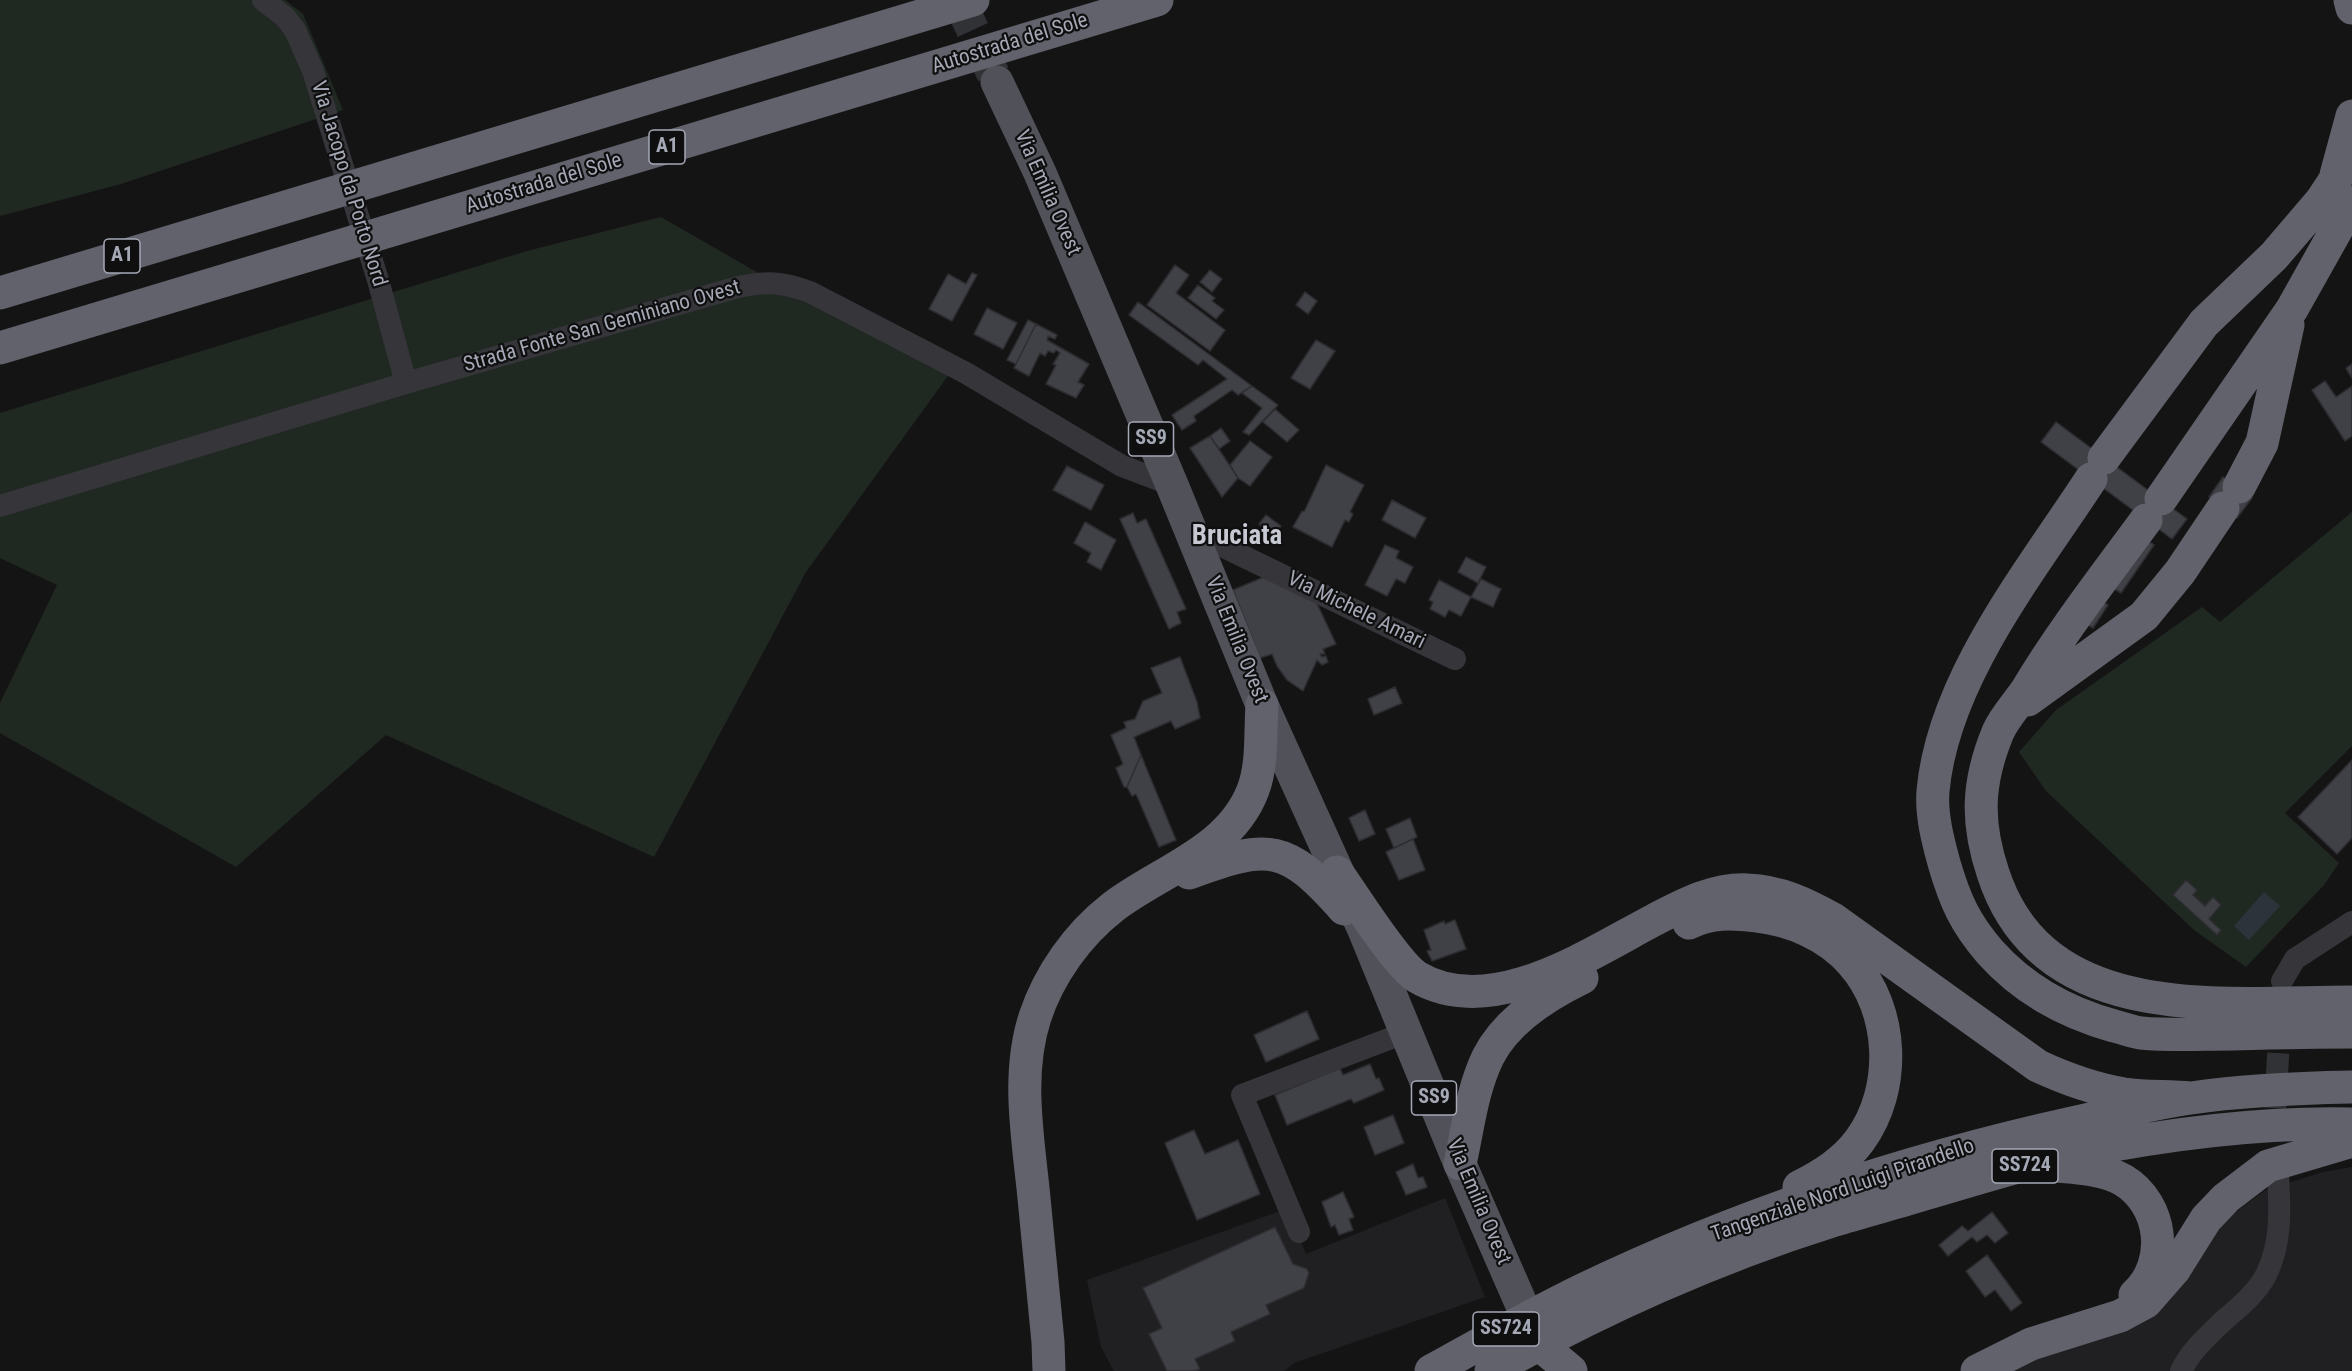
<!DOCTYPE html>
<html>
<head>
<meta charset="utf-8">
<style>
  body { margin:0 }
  canvas { display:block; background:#141415 }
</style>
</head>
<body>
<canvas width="2352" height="1371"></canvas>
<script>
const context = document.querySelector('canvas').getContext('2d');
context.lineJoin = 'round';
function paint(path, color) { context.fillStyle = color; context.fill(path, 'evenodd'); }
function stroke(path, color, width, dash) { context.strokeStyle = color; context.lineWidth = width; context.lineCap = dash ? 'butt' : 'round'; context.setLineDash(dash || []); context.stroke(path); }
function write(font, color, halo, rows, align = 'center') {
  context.font = font + ' "Roboto Condensed",sans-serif'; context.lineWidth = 4.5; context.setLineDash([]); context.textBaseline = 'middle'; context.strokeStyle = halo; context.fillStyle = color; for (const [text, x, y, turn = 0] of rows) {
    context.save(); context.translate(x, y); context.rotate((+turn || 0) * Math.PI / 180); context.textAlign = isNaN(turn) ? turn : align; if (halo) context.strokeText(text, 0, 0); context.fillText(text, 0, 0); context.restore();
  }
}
paint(new Path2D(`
  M 2352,1167 L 2352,1371 L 2000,1371 L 2056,1347 L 2264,1191 L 2323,1172 Z
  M 1445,1198 L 1485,1297 L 1294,1363 L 1284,1371 L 1114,1371 L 1101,1347 L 1087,1280 L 1286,1209 L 1306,1254 Z`), '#202022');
paint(new Path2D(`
  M 0,0 L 285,0 L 303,14 L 343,110 L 121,184 L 0,216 Z
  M 661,217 L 767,278 L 950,373 L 806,572 L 654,857 L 386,735 L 236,867 L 0,733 L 0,703 L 57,585 L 0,558 L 0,413 L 527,251 Z
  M 2352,512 L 2352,746 L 2285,813 L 2339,863 L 2324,885 L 2246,967 L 2194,930 L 2046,791 L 2019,752 L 2056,710 L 2202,607 L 2220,622 Z`), '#202822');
paint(new Path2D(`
  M 2264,892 L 2280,906 L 2249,940 L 2234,926 Z`), '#2c333b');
const building = new Path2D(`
  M 1175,265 L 1189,275 L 1176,293 L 1225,330 L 1210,351 L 1147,305 Z
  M 1210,270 L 1222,279 L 1212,292 L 1200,282 Z
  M 972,273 L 977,275 L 952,321 L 929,309 L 948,274 L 966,284 Z
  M 1198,285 L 1215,298 L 1212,301 L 1224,310 L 1216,319 L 1188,298 Z
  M 1305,292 L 1317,301 L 1308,314 L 1296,305 Z
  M 1138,302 L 1252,386 L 1238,395 L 1232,390 L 1194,416 L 1196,421 L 1182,430 L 1172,415 L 1227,379 L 1203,360 L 1198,365 L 1129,315 Z
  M 987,308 L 1017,323 L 1003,349 L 974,334 Z
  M 1028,320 L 1036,324 L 1016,364 L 1007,360 Z
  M 1036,324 L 1057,335 L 1055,339 L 1048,336 L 1047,340 L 1089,364 L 1078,382 L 1084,385 L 1076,398 L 1046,384 L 1056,365 L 1053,364 L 1060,353 L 1056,350 L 1054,353 L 1048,351 L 1045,356 L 1040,353 L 1029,376 L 1014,368 Z
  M 1316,340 L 1335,351 L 1310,389 L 1291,378 Z
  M 2352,364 L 2352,378 L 2346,368 Z
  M 2325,381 L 2336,397 L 2352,386 L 2352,436 L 2345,441 L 2312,390 Z
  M 1252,386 L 1278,405 L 1249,435 L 1243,432 L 1262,408 L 1242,393 Z
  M 1275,409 L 1299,430 L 1287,442 L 1263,422 Z
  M 2056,422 L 2187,519 L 2172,539 L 2041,442 Z
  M 1221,428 L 1230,441 L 1219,449 L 1210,436 Z
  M 1210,436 L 1238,478 L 1222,497 L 1190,448 Z
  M 1250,441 L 1272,457 L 1250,486 L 1238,478 L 1230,465 Z
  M 1326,465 L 1364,485 L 1350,512 L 1353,514 L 1349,522 L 1345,520 L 1332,547 L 1293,527 L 1302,511 L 1304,512 Z
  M 1067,466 L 1104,485 L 1091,510 L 1053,490 Z
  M 2223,477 L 2252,498 L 2237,518 L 2209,497 Z
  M 1392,500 L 1426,518 L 1415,538 L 1382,520 Z
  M 1133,513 L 1137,523 L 1146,519 L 1186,609 L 1177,612 L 1181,623 L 1169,629 L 1120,519 Z
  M 1266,515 L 1281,526 L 1273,536 L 1259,524 Z
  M 1085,522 L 1116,540 L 1101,570 L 1087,562 L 1091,553 L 1074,543 Z
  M 2143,538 L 2154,545 L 2121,593 L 2110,586 Z
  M 1385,545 L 1399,551 L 1396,558 L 1413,567 L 1405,583 L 1396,579 L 1387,596 L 1365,585 Z
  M 1466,557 L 1486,567 L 1478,583 L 1458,572 Z
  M 1276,572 L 1312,593 L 1336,644 L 1323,649 L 1325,654 L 1320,654 L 1322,657 L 1326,656 L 1328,662 L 1322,665 L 1317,660 L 1303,691 L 1287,680 L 1277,666 L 1272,654 L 1260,658 L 1233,590 Z
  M 1481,579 L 1501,589 L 1493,607 L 1471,597 Z
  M 1439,580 L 1471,597 L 1461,616 L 1449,610 L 1445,617 L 1430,609 L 1433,602 L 1429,600 Z
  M 2098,598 L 2108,605 L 2093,628 L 2083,622 Z
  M 1180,657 L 1197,702 L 1200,718 L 1175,729 L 1171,721 L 1134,737 L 1141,755 L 1127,787 L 1124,787 L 1116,768 L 1123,764 L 1111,735 L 1126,728 L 1124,722 L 1135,719 L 1143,701 L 1162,693 L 1151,668 Z
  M 1395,687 L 1402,703 L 1374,715 L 1368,699 Z
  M 1141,755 L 1176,840 L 1159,847 L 1136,794 L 1132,796 L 1127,787 Z
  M 2352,760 L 2352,838 L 2337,854 L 2298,817 Z
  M 1365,810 L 1375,834 L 1359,841 L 1349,818 Z
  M 1410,818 L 1417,837 L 1394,848 L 1386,829 Z
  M 1413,839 L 1425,870 L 1399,880 L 1386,852 Z
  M 2186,880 L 2197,890 L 2193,895 L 2205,906 L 2213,897 L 2221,905 L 2209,919 L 2221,930 L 2217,935 L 2173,895 Z
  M 1455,920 L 1466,949 L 1432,961 L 1427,951 L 1431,950 L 1424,930 L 1444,921 L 1445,924 Z
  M 1307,1011 L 1319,1039 L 1266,1062 L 1254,1035 Z
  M 1370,1064 L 1376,1079 L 1379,1078 L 1384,1090 L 1354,1103 L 1351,1099 L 1287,1125 L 1275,1095 L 1340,1068 L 1343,1075 Z
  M 1393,1115 L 1404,1143 L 1375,1155 L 1364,1127 Z
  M 1194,1130 L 1205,1154 L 1238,1140 L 1260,1194 L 1197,1220 L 1165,1143 Z
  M 1413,1164 L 1418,1178 L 1423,1177 L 1427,1187 L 1406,1195 L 1396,1172 Z
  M 1343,1192 L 1354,1217 L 1349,1219 L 1353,1230 L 1339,1235 L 1335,1225 L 1331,1227 L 1322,1202 Z
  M 1992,1212 L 2008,1233 L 1995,1243 L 1987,1235 L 1977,1242 L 1972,1237 L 1948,1256 L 1939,1245 L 1962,1226 L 1968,1231 Z
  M 1275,1227 L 1293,1264 L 1307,1269 L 1309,1273 L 1304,1288 L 1266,1305 L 1270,1314 L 1231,1332 L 1235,1341 L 1195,1359 L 1200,1369 L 1195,1371 L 1167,1371 L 1149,1334 L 1162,1328 L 1143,1288 Z
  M 1987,1255 L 2022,1303 L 2011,1311 L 1995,1290 L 1985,1297 L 1966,1271 Z`);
paint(building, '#404146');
stroke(building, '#2e2e32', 1.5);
stroke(new Path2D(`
  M 2278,1174 L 2275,1111 L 2280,1020`), '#313235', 22, [22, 11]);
stroke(new Path2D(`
  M 959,0 L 995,78`), '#313235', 33, [33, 16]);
stroke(new Path2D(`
  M 263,0 L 285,17 L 295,30 L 313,71 L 378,280 L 406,383
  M 0,506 L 406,383 L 738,287 C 768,281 782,282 810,292 L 966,373 L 1122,466 L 1172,485
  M 1191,531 L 1455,659
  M 2282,981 L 2295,959 L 2352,922
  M 1299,1232 L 1242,1095 L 1407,1032
  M 2181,1371 C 2191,1350 2206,1338 2222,1322 C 2237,1309 2257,1293 2266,1275 C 2282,1243 2280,1209 2278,1174`), '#35353a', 22);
stroke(new Path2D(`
  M 997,82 L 1040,173 L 1172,485 L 1262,705 L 1364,930 L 1460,1164 L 1538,1342`), '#515259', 33);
stroke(new Path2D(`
  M 2350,0 L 2352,8
  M 2336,175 L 2352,116
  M 0,293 L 973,0
  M 0,348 L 1157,0
  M 2104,458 L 2204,323 L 2274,256 L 2321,201 L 2352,154
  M 2091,479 C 2031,571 1943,679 1933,791 C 1931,815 1938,841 1944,863 C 1955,901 1965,923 1990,952 C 2023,989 2067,1013 2114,1026 C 2123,1028 2132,1032 2141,1033 C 2171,1036 2202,1034 2233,1034 C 2272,1033 2312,1032 2352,1032
  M 2239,487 L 2262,443 L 2288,325
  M 2161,499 L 2292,309 L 2352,202
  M 2146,520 C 2105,576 2062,631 2026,691 C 2017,704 2004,718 1998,732 C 1977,783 1976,822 1993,873 C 2043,1028 2226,1002 2352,1002
  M 2028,700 L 2144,616 L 2180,572 L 2223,508
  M 1337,872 C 1354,896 1396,964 1417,977 C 1491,1021 1589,954 1654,920 C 1683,905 1714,888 1748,890 C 1779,891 1806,904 1833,919 L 2038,1066 C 2066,1079 2094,1089 2124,1094 C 2146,1097 2169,1096 2190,1098
  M 1189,873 C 1270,843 1286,844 1344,909
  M 1689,923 C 1711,912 1732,913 1756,916 C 1791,920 1828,935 1852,963 C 1894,1010 1897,1089 1860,1140 C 1844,1162 1822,1175 1799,1187
  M 1460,1164 C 1468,1128 1472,1090 1488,1057 C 1506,1021 1547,995 1582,978
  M 2056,1166 C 2078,1168 2103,1169 2123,1180 C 2163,1204 2170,1263 2135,1295
  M 1540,1345 L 1571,1371
  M 1049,1371 L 1048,1342 C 1043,1291 1038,1240 1033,1188 C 1027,1132 1017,1072 1035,1017 C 1049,975 1077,935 1113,907 C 1160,871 1230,851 1253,790 C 1263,764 1260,732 1262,705
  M 1431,1371 C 1481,1343 1531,1315 1582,1290 C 1738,1215 1908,1159 2076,1122 C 2114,1114 2153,1103 2191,1098 C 2244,1090 2299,1088 2352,1087
  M 1491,1371 C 1596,1311 1717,1257 1832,1221 C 1864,1211 1896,1203 1928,1193 C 1976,1179 2029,1162 2077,1152 C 2167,1134 2260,1122 2352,1124
  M 1977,1371 L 2031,1344 L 2120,1316 L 2146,1302 L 2174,1270 L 2206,1219 L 2226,1198 L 2268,1166 L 2352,1141`), '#61626b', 33);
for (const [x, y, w] of [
  [667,147,36],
  [122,256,36],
  [1151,439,45],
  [1434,1098,45],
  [2025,1166,66],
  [1506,1329,66]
]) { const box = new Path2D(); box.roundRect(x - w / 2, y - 17, w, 34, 4.5); context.fillStyle = '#0f0f10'; context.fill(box); stroke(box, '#a5a9b6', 1.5); }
write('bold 20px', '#a5a9b6', null, [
  ["A1",667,147],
  ["A1",122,256],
  ["SS9",1151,439],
  ["SS9",1434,1098],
  ["SS724",2025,1166],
  ["SS724",1506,1329]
]);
write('21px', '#a5a9b6', '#0f0f10', [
  ["Autostrada del Sole",1010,44,-17],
  ["Via Jacopo da Porto Nord",348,184,73],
  ["Autostrada del Sole",544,184,-17],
  ["Via Emilia Ovest",1047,193,66],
  ["Strada Fonte San Geminiano Ovest",602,327,-16],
  ["Via Michele Amari",1356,611,26],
  ["Via Emilia Ovest",1236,640,68],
  ["Tangenziale Nord Luigi Pirandello",1843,1191,-19],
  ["Via Emilia Ovest",1478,1202,67]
]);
write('bold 27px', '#c6c8d2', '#0f0f10', [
  ["Bruciata",1237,537]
]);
</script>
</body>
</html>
